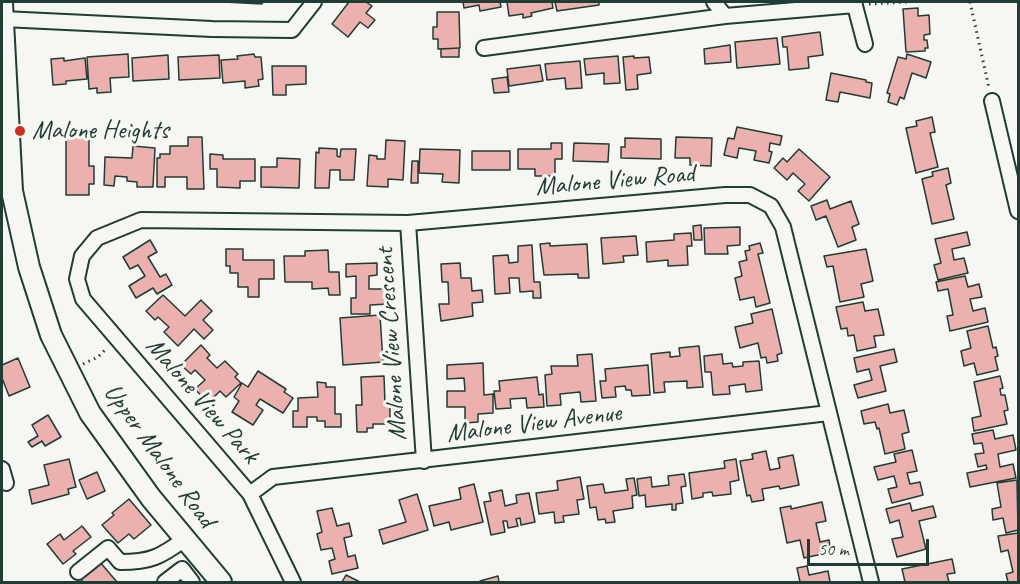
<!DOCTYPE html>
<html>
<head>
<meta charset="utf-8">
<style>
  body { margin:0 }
  #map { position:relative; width:1020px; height:584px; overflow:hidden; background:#f6f6f2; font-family:Caveat,sans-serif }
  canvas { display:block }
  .frame { position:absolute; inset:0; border:3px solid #1f3d34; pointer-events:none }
  .scale { position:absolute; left:807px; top:539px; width:122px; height:27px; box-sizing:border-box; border:3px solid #1f3d34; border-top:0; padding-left:8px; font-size:18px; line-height:21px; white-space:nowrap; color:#1f3d34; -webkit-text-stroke:4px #f6f6f2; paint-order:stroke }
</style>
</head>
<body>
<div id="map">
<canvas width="1020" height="584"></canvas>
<div class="frame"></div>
<div class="scale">50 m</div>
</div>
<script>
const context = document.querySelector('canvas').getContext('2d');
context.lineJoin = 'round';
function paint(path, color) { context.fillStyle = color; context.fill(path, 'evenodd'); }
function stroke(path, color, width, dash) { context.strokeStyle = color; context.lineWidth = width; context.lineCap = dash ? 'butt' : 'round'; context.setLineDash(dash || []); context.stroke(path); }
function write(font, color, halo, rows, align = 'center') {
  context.font = font + ' Caveat,sans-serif'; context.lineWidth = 6; context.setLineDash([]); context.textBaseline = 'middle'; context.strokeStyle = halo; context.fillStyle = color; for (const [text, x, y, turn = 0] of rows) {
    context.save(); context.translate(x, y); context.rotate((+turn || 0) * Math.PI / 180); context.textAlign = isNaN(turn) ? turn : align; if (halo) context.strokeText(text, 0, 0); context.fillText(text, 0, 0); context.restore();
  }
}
const building = new Path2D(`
  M 224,2 L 263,2 L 262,4 Z
  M 349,2 L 366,2 L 372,6 L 366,13 L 375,20 L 368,28 L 360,22 L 348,37 L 332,24 Z
  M 463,2 L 500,2 L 501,7 L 480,11 L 479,5 L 464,8 Z
  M 507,2 L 552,2 L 553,8 L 531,13 L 532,16 L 523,18 L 523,14 L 509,16 Z
  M 555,2 L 599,2 L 599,5 L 557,11 Z
  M 918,8 L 918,16 L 929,15 L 930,34 L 924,35 L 924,40 L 927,40 L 928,48 L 925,48 L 925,51 L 906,52 L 903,9 Z
  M 437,12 L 459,12 L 460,48 L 438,49 L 438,39 L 433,39 L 433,27 L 437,27 Z
  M 820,32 L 823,55 L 808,57 L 809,68 L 789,70 L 787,47 L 783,47 L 782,37 Z
  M 777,38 L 780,64 L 737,68 L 735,42 Z
  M 730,45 L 731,62 L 705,64 L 704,49 Z
  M 459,48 L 459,57 L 441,57 L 441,49 Z
  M 128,54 L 129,77 L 110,78 L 111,92 L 97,93 L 97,88 L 89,89 L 87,57 Z
  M 254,54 L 255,57 L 261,57 L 263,79 L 258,80 L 259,86 L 245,88 L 245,81 L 223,83 L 221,60 L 238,59 L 237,56 Z
  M 907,54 L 931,62 L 926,78 L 912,73 L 904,99 L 900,97 L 897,105 L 888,102 L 890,94 L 887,93 L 898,57 L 906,59 Z
  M 168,55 L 169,79 L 133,81 L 132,58 Z
  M 219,55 L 220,78 L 179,80 L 178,57 Z
  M 618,56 L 620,83 L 604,84 L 604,73 L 586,75 L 584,59 Z
  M 634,56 L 634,58 L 649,57 L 651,73 L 637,75 L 638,89 L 626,90 L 623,57 Z
  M 64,58 L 64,61 L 85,58 L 87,79 L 66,81 L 66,84 L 53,85 L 51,59 Z
  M 580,61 L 582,88 L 566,89 L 565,78 L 547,80 L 545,64 Z
  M 540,65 L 543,81 L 509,86 L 507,69 Z
  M 272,66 L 306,66 L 306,84 L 286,85 L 286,95 L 273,95 Z
  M 831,73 L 866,80 L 866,82 L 872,83 L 870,98 L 840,92 L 838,102 L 826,100 Z
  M 507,77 L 509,92 L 494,93 L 492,79 Z
  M 932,117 L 935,132 L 930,133 L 938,167 L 916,173 L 906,128 L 917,126 L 916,121 Z
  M 737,127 L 782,136 L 780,145 L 770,143 L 769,151 L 772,152 L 769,163 L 754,160 L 756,151 L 739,148 L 737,158 L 724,155 L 728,138 L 734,139 Z
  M 66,136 L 89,136 L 89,166 L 94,166 L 94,184 L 89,184 L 89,195 L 66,195 Z
  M 188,137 L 202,137 L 204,189 L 187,189 L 187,177 L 165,177 L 165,187 L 157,187 L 157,158 L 160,158 L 160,154 L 170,154 L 170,146 L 188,146 Z
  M 676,137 L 712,138 L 711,166 L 690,165 L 690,158 L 675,158 Z
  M 625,138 L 661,139 L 661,159 L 621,158 L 621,147 L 625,147 Z
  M 386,140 L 405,141 L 403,180 L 388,179 L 388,187 L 367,186 L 369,155 L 377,156 L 377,159 L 385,159 Z
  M 551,143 L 562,143 L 562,159 L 555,159 L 555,176 L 535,176 L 535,169 L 518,169 L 518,149 L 551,149 Z
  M 574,143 L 609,144 L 608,162 L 573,161 Z
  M 133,146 L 155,148 L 153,187 L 137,187 L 137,182 L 127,181 L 127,177 L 115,176 L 114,186 L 104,185 L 105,157 L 132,158 Z
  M 319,148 L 337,149 L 337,156 L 340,157 L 341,149 L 356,149 L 354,180 L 340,180 L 340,170 L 330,170 L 329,188 L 315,188 L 316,152 L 319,153 Z
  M 420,149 L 460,150 L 459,183 L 442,182 L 443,174 L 419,173 Z
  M 799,149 L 830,177 L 809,201 L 798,191 L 805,184 L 793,173 L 787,180 L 774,168 L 783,158 L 787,162 Z
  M 472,151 L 510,151 L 510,170 L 472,170 Z
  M 210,154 L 223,155 L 223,159 L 255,159 L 255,181 L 240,181 L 240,188 L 217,187 L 217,169 L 210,169 Z
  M 277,158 L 300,159 L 299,188 L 261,187 L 261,167 L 277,167 Z
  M 412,161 L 418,161 L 418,183 L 411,183 Z
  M 948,168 L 951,183 L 946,185 L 954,219 L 932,224 L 922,179 L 933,176 L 932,172 Z
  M 827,200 L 830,209 L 851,201 L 859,224 L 852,227 L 856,240 L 838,247 L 826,216 L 816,220 L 811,206 Z
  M 701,225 L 702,240 L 694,240 L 693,226 Z
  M 740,227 L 740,245 L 727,246 L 728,254 L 705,254 L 704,228 Z
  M 967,232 L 970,245 L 952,249 L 954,260 L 964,258 L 968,273 L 938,280 L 934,265 L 941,263 L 935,239 Z
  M 691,233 L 692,246 L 687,246 L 688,265 L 668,266 L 668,260 L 647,262 L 646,242 L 674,240 L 674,234 Z
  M 636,236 L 638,255 L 623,256 L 624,262 L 603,264 L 601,238 Z
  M 150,240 L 157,252 L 148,257 L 160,277 L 166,274 L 172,285 L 157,294 L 153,288 L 136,298 L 129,286 L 145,276 L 138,265 L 130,269 L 123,257 Z
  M 550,243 L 550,246 L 587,244 L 589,278 L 578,278 L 578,274 L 544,275 L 540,244 Z
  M 760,243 L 763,253 L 758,254 L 770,303 L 756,307 L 754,297 L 740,300 L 735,278 L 742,276 L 739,262 L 747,260 L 745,251 L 750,250 L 749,246 Z
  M 532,245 L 534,282 L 540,282 L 541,298 L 533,298 L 533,291 L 520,292 L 519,278 L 509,278 L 510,293 L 495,294 L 493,256 L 508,255 L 509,263 L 518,262 L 518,246 Z
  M 226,249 L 243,249 L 243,260 L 274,260 L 274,279 L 259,279 L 259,297 L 248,297 L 248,287 L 238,287 L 238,273 L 230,273 L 230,266 L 226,266 Z
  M 866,249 L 873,281 L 861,284 L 864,297 L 840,302 L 833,266 L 827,267 L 824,256 Z
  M 328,250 L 329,272 L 339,272 L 340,295 L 329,295 L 328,288 L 312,289 L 312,282 L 285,282 L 284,256 L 305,256 L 305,251 Z
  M 377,263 L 377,275 L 369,276 L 369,289 L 387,289 L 388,304 L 370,305 L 370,314 L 351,314 L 351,298 L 356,298 L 356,276 L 346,277 L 346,264 Z
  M 460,263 L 461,278 L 471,278 L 472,291 L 482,290 L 483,302 L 472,303 L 473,316 L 441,321 L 439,304 L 449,304 L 448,282 L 442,282 L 441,264 Z
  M 965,276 L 968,287 L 979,284 L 982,297 L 970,299 L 973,311 L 985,308 L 988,322 L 950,331 L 947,316 L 953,315 L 948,289 L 938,291 L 936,282 Z
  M 163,295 L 185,316 L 201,300 L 212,311 L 203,320 L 213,330 L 204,339 L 194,329 L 178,346 L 164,332 L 169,327 L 158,317 L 155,320 L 146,311 Z
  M 863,302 L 865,311 L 878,309 L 884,335 L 874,336 L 876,347 L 857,351 L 854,335 L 848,336 L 847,328 L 841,329 L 836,307 Z
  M 772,309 L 782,353 L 777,355 L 778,361 L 767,363 L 766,357 L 761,358 L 758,343 L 740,348 L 735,327 L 753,323 L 751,314 Z
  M 380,315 L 383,362 L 343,365 L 340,318 Z
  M 988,326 L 993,348 L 996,347 L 998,356 L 995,357 L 998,370 L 977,375 L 974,363 L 964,366 L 961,351 L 971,348 L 967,331 Z
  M 201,345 L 210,355 L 207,358 L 217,368 L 225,361 L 238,374 L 235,377 L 241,383 L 226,397 L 220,391 L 208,403 L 195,389 L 205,380 L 195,370 L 191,374 L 181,365 Z
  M 699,346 L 703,387 L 687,388 L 687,381 L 664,382 L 665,392 L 654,393 L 651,354 L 670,352 L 670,357 L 680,356 L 679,348 Z
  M 894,349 L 897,362 L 880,366 L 886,391 L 858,398 L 854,385 L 872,380 L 869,369 L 857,372 L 854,358 Z
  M 592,354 L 596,401 L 581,402 L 580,392 L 560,394 L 561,405 L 547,406 L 545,375 L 552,374 L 551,366 L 578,366 L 577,355 Z
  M 722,354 L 723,364 L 732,363 L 733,367 L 743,366 L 743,362 L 759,361 L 762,390 L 746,392 L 745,384 L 729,386 L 730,394 L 713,395 L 711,372 L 705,372 L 704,356 Z
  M 18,358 L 30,387 L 9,396 L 2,378 L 2,365 Z
  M 483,363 L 484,395 L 493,394 L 493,413 L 478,414 L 478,422 L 465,423 L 465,407 L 447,407 L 447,391 L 465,391 L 464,378 L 447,379 L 447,365 Z
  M 648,365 L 650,395 L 632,396 L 631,390 L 626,390 L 625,386 L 615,387 L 616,397 L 602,398 L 600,381 L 606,381 L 605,369 Z
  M 258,371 L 286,389 L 284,392 L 293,398 L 283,413 L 260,399 L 256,405 L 263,410 L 253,425 L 232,412 L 239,401 L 234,397 L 242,383 L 248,387 Z
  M 384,376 L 385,404 L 390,404 L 390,424 L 373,424 L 373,428 L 367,428 L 367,432 L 357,432 L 356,405 L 362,405 L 361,377 Z
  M 1000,376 L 1003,388 L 1000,389 L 1001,395 L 1005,395 L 1008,410 L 1004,411 L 1007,424 L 974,431 L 972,418 L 981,416 L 974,382 Z
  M 537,377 L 539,395 L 543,394 L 544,407 L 527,408 L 526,398 L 510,399 L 511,408 L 496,409 L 494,391 L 500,391 L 499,381 Z
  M 317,382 L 326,383 L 326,387 L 335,387 L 335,414 L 341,414 L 341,427 L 325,427 L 325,421 L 317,421 L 317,417 L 307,417 L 307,427 L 293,427 L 293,411 L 298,411 L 298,398 L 318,397 Z
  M 888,404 L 890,413 L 904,410 L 909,432 L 902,434 L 905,449 L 885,454 L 879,428 L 877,429 L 875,422 L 864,424 L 861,411 Z
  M 48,415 L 61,437 L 45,446 L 42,441 L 32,447 L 28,442 L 38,436 L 32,425 Z
  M 993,430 L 995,439 L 1013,435 L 1016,450 L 998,454 L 1000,467 L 1013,464 L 1016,478 L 970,487 L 967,473 L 987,469 L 986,465 L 978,467 L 975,454 L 984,453 L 982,443 L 974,444 L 972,434 Z
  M 912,450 L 917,471 L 907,473 L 910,484 L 920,482 L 923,495 L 892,503 L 888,489 L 897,487 L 894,476 L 878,480 L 874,467 L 896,462 L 894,454 Z
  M 766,451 L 770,470 L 780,468 L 778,458 L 793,455 L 799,485 L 780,489 L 779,486 L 762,489 L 764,500 L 752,502 L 750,495 L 747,496 L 740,461 L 753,459 L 752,454 Z
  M 69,459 L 76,487 L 68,489 L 69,494 L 32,504 L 29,490 L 49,485 L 44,465 Z
  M 736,459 L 739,480 L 730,482 L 731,494 L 713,496 L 712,492 L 703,493 L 703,497 L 692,499 L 689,473 L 725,468 L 724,461 Z
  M 97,472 L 105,491 L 87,499 L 79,480 Z
  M 684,474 L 686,486 L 681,487 L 683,503 L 676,504 L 676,510 L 672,510 L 672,504 L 646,507 L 645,495 L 639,496 L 637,479 L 651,477 L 652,487 L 669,485 L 668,476 Z
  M 580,477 L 584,499 L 577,500 L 579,514 L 563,516 L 564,522 L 555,523 L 554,512 L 539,514 L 536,493 L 558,490 L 557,481 Z
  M 634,478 L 637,495 L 632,496 L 633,508 L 613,511 L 615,522 L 606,523 L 605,519 L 598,520 L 596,507 L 590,508 L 587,486 L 603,484 L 605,493 L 628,490 L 626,479 Z
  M 1017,480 L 1018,530 L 1006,533 L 1003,518 L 993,520 L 992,509 L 1001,507 L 997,483 Z
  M 474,484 L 483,522 L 451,530 L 449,522 L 434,526 L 429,506 L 461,499 L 459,488 Z
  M 502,490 L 505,506 L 517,503 L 516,495 L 529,493 L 535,522 L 521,525 L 520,518 L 516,519 L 518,526 L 508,528 L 507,521 L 503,521 L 505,532 L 491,535 L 484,502 L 491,501 L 489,493 Z
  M 417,494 L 428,530 L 383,544 L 379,530 L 406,522 L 399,500 Z
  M 129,499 L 151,525 L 134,539 L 129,534 L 118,543 L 102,525 L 114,515 L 112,513 Z
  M 822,502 L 826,521 L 816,523 L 820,542 L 829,540 L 831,552 L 804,558 L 800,540 L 787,543 L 780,508 L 791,506 L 791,509 Z
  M 910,503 L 912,511 L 933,506 L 936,517 L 919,521 L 926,549 L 897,557 L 892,539 L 903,537 L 899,520 L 890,523 L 886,509 Z
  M 332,508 L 337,526 L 349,523 L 352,536 L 344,538 L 348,557 L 355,555 L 358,568 L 332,574 L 329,561 L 335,559 L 332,548 L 321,550 L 317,534 L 322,532 L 317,511 Z
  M 82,526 L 91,537 L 73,551 L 76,554 L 63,564 L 47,544 L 60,534 L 64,540 Z
  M 1018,533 L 1018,582 L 1008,582 L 1006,574 L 1013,572 L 1008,550 L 1001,552 L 998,536 Z
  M 952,559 L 955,573 L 947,574 L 949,582 L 905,582 L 902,569 Z
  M 99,561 L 117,582 L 83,582 L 79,577 Z
  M 807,566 L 809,575 L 828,571 L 830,582 L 800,582 L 797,568 Z
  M 346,575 L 360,582 L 342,582 Z
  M 498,576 L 499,582 L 480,582 L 480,581 Z`);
paint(building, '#ecb1af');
stroke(building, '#1f3d34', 1.5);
const minor = new Path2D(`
  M 714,2 L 725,16
  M 854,2 L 865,44
  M 3,19 L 212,29 L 292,30 L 314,2
  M 484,48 L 725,16 L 855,5
  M 992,101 L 1018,211
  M 408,223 L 424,461
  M 2,469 L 6,483
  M 250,494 L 273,477 L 829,413
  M 78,572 L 108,548 L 120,562 C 151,562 160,557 185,539
  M 165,582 L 182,569 L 192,582
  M 293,582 L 250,494 L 83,299 L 77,279 L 82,256 L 97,238 L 141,220 L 408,223 L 725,195 L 750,195 L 771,206 L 783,227 L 871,582`);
const secondary = new Path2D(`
  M 2,3 L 12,191 L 29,267 L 51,335 L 90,413 L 151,498 L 221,582`);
stroke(minor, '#1f3d34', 18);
stroke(secondary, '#1f3d34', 24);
stroke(new Path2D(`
  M 970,2 L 989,88
  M 869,4 L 907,2
  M 83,364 L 98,357 L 107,348`), '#1f3d34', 3, [1.5, 4.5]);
stroke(minor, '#f6f6f2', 14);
stroke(secondary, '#f6f6f2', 20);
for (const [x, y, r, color] of [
  [20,131,6,"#c8321e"]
]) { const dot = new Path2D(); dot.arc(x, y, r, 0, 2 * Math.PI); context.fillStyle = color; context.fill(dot); stroke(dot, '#f6f6f2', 2); }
write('26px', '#1f3d34', '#f6f6f2', [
  ["Malone Heights",32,131]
], 'left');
write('26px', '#1f3d34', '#f6f6f2', [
  ["Malone View Road",615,181,-5],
  ["Malone View Crescent",392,344,-94],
  ["Malone View Park",202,401,49],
  ["Malone View Avenue",534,424,-7],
  ["Upper Malone Road",159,456,54]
]);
</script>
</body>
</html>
